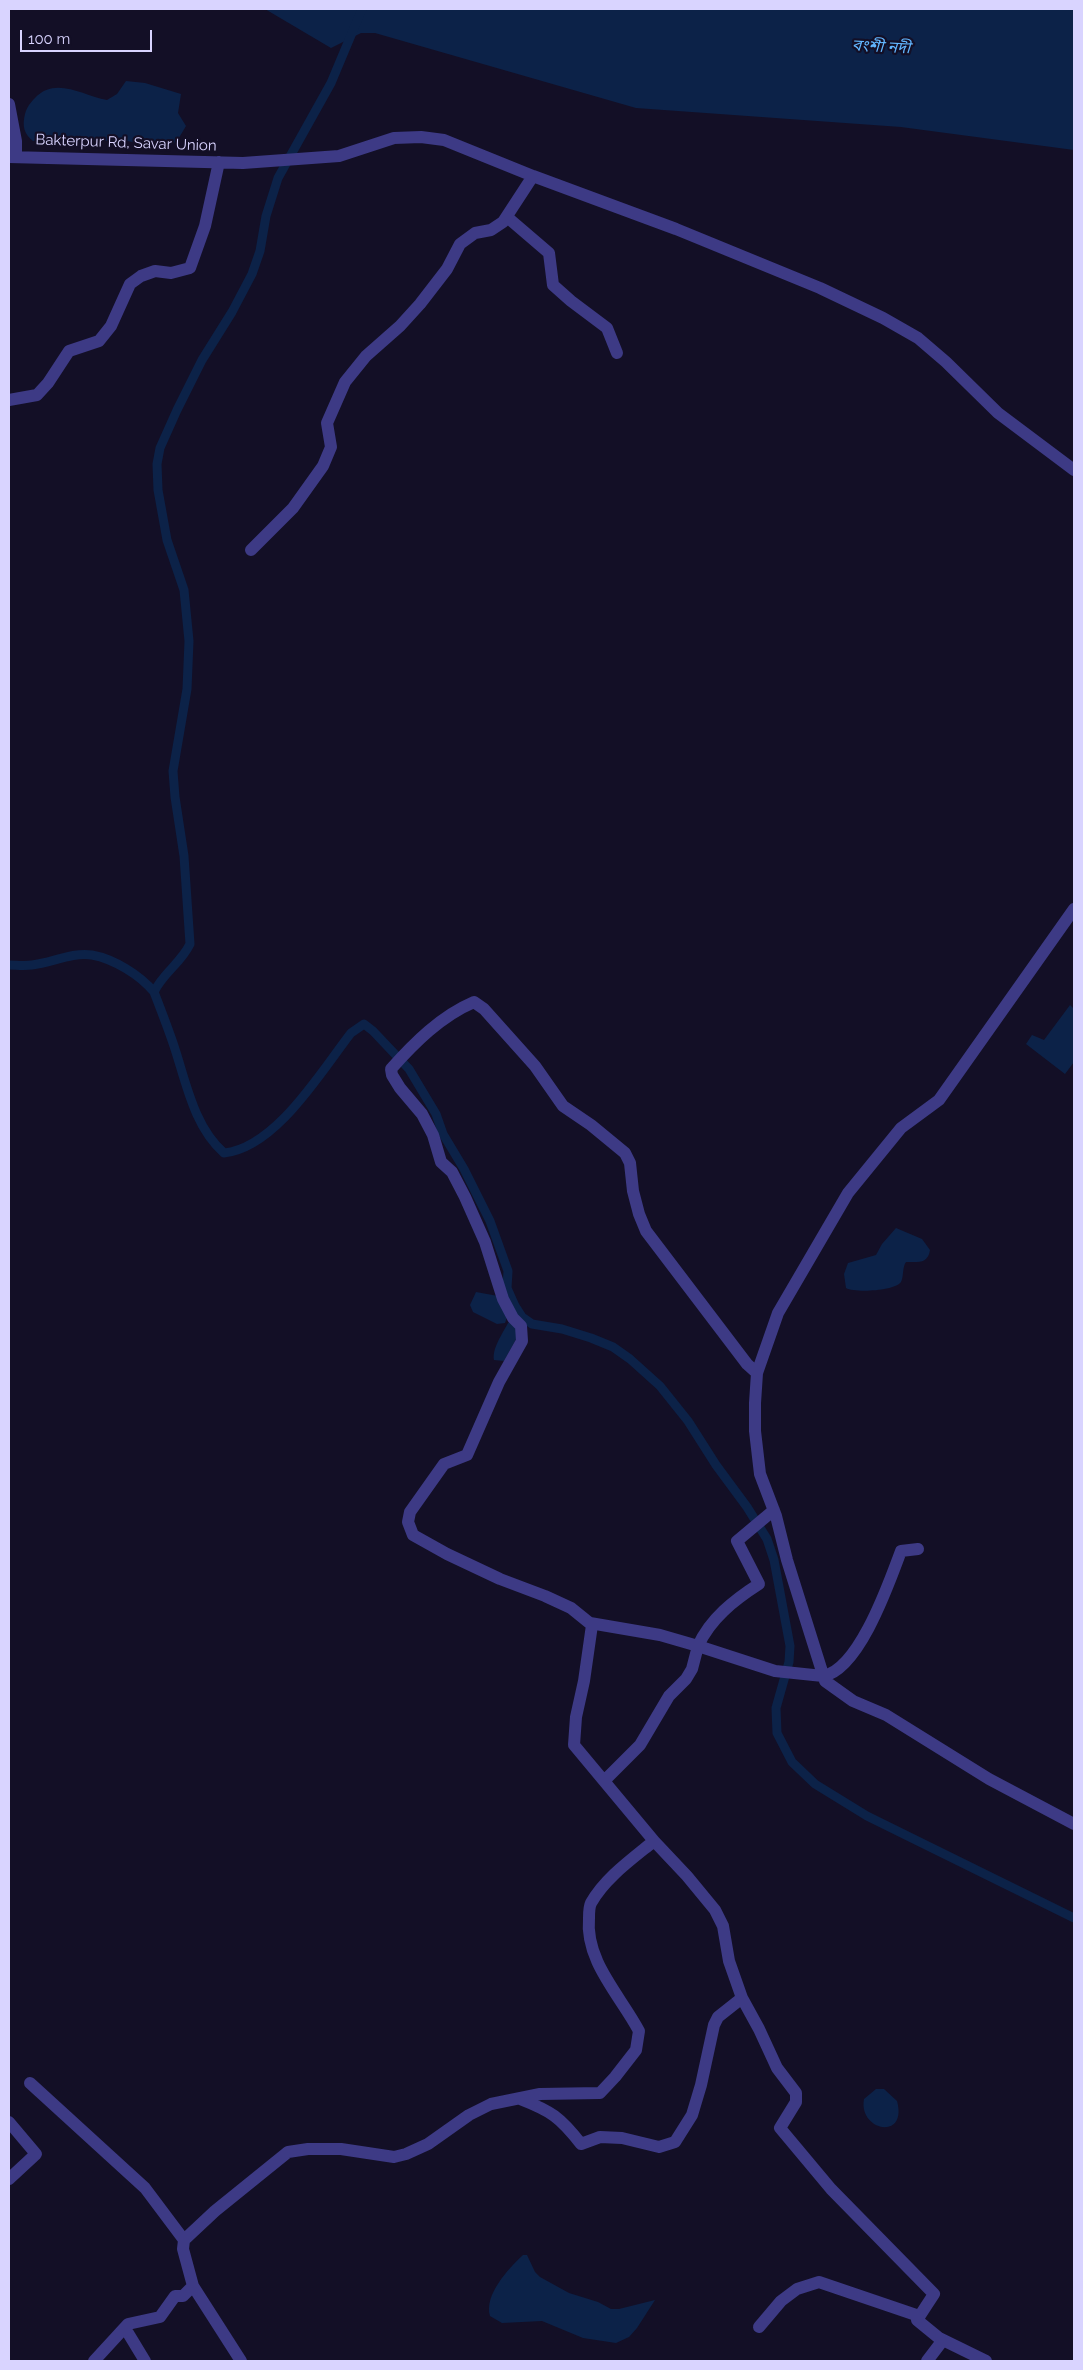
<!DOCTYPE html>
<html>
<head>
<meta charset="utf-8">
<style>
  body { margin:0 }
  #map { position:relative; width:1083px; height:2370px; overflow:hidden; background:#130f26; font-family:Raleway,sans-serif }
  canvas { display:block }
  .frame { position:absolute; inset:0; border:10px solid #d9d4ff; pointer-events:none }
  .scale { position:absolute; left:20px; top:30px; width:132px; height:22px; box-sizing:border-box; border:2px solid #d9d4ff; border-top:0; padding-left:6px; font-size:15px; line-height:18px; white-space:nowrap; color:#d9d4ff; -webkit-text-stroke:4px #130f26; paint-order:stroke }
</style>
</head>
<body>
<div id="map">
<canvas width="1083" height="2370"></canvas>
<div class="frame"></div>
<div class="scale">100 m</div>
</div>
<script>
const context = document.querySelector('canvas').getContext('2d');
context.lineJoin = 'round';
function paint(path, color) { context.fillStyle = color; context.fill(path, 'evenodd'); }
function stroke(path, color, width, dash) { context.strokeStyle = color; context.lineWidth = width; context.lineCap = dash ? 'butt' : 'round'; context.setLineDash(dash || []); context.stroke(path); }
function write(font, color, halo, rows, align = 'center') {
  context.font = font + ' Raleway,"Noto Sans Bengali",sans-serif'; context.lineWidth = 4.5; context.setLineDash([]); context.textBaseline = 'middle'; context.strokeStyle = halo; context.fillStyle = color; for (const [text, x, y, turn = 0] of rows) {
    context.save(); context.translate(x, y); context.rotate((+turn || 0) * Math.PI / 180); context.textAlign = isNaN(turn) ? turn : align; if (halo) context.strokeText(text, 0, 0); context.fillText(text, 0, 0); context.restore();
  }
}
paint(new Path2D(`
  M 265,9 L 1074,9 L 1074,150 L 901,127 L 636,108 L 375,33 L 361,33 L 331,48 Z
  M 126,81 L 145,83 L 181,94 L 178,113 L 186,126 L 177,141 L 171,145 L 156,148 L 128,141 L 74,141 L 60,139 L 33,141 C 24,134 22,126 25,114 C 27,107 30,103 35,98 C 56,76 83,96 107,100 L 117,94 Z
  M 1070,1005 L 1074,1009 L 1074,1062 L 1065,1074 L 1026,1044 L 1032,1035 L 1044,1040 Z
  M 896,1228 L 922,1239 L 930,1250 C 928,1264 918,1262 906,1262 C 902,1268 904,1276 901,1282 C 895,1291 855,1293 846,1288 L 844,1274 L 848,1263 L 876,1255 L 882,1244 Z
  M 476,1292 L 498,1296 L 507,1317 L 505,1323 L 497,1324 L 473,1312 L 470,1305 Z
  M 511,1321 L 520,1332 L 504,1361 L 494,1360 C 492,1348 503,1333 508,1323 Z
  M 876,2089 L 884,2089 L 897,2101 C 908,2141 858,2131 864,2099 Z
  M 523,2255 L 527,2255 L 535,2272 L 540,2277 L 569,2293 L 598,2302 L 611,2309 L 619,2309 L 655,2300 L 637,2328 L 629,2337 L 616,2343 L 583,2338 L 542,2321 L 502,2323 L 490,2316 C 484,2295 508,2269 523,2255 Z`), '#0c2248');
stroke(new Path2D(`
  M 362,9 L 331,83 L 278,178 L 266,216 L 260,251 L 252,274 L 232,312 L 202,360 L 177,410 L 160,448 L 157,464 L 158,490 L 167,540 L 184,590 L 189,641 L 187,689 L 173,771 L 175,797 L 184,856 L 190,944 C 181,963 163,973 154,992 C 161,1010 168,1028 174,1046 C 186,1082 194,1127 224,1153 C 276,1148 322,1070 351,1033 L 364,1024 L 373,1031 L 409,1069 L 436,1114 L 443,1134 L 464,1169 L 490,1221 L 508,1271 L 507,1288 L 515,1306 L 522,1317 L 532,1324 L 562,1329 L 591,1338 L 613,1347 L 630,1359 L 660,1386 L 688,1421 L 716,1465 L 747,1507 L 767,1539 L 774,1560 L 790,1646 L 789,1662 L 776,1708 L 777,1733 L 792,1762 L 815,1784 L 867,1816 L 1074,1918
  M 9,965 C 16,965 24,966 32,965 C 52,963 71,952 92,955 C 114,959 140,975 154,992`), '#0c2248', 9);
stroke(new Path2D(`
  M 9,104 L 16,141 L 16,157
  M 9,157 L 243,163 L 339,156 L 394,138 L 421,137 L 444,140 L 533,176 L 676,229 L 820,288 L 883,318 L 918,338 L 946,362 L 998,413 L 1074,470
  M 507,217 L 549,253 L 553,285 L 571,301 L 607,328 L 617,353
  M 9,400 L 37,395 L 48,383 L 69,351 L 99,341 L 111,326 L 130,284 L 141,276 L 155,271 L 171,273 L 190,268 L 205,226 L 219,162
  M 251,550 L 293,508 L 323,466 L 331,447 L 327,423 L 345,382 L 366,356 L 400,326 L 420,304 L 447,269 L 460,244 L 475,233 L 491,230 L 503,222 L 533,176
  M 1074,909 L 939,1100 L 901,1128 L 848,1193 L 778,1313 L 757,1373 L 755,1403 L 755,1431 L 760,1474 L 776,1516 L 787,1560 L 825,1681 L 853,1701 L 886,1715 L 989,1779 L 1074,1824
  M 590,1623 L 660,1635 L 698,1646 C 710,1619 734,1600 759,1584 L 737,1541 L 774,1510
  M 604,1781 L 640,1745 L 669,1696 L 686,1679 L 692,1669 L 698,1646 L 775,1671 L 823,1676 C 859,1670 889,1583 901,1551 L 918,1549
  M 654,1841 L 574,1745 L 576,1717 L 584,1681 L 592,1625 L 571,1608 L 545,1596 L 500,1579 L 447,1554 L 413,1535 L 408,1522 L 410,1512 L 444,1464 L 467,1455 L 499,1382 L 522,1341 L 521,1326 L 513,1318 L 503,1299 L 485,1242 L 465,1197 L 452,1172 L 441,1162 L 433,1135 L 422,1114 L 400,1088 L 392,1075 L 391,1069 C 414,1043 441,1016 474,1002 L 484,1009 L 535,1066 L 563,1106 L 591,1125 L 625,1153 L 630,1163 L 633,1191 L 639,1214 L 646,1231 L 747,1364 L 757,1373
  M 30,2083 L 145,2188 L 184,2240
  M 520,2099 C 551,2111 560,2117 581,2144 L 600,2137 L 622,2138 L 659,2147 L 675,2142 L 692,2115 L 701,2085 L 714,2025 L 718,2017 L 742,1998
  M 9,2122 L 36,2154 L 9,2179
  M 193,2286 L 241,2361
  M 759,2327 L 781,2301 L 797,2289 L 819,2282 L 919,2316
  M 125,2328 L 145,2361
  M 94,2361 L 128,2324 L 160,2317 L 175,2296 L 183,2296 L 193,2286 L 183,2249 L 184,2240 L 215,2211 L 288,2152 L 308,2149 L 341,2149 L 394,2157 L 406,2154 L 428,2144 L 469,2115 L 491,2104 L 540,2094 L 600,2093 L 615,2077 L 636,2050 L 639,2031 C 620,1995 585,1961 589,1918 C 589,1913 589,1907 591,1903 C 605,1878 632,1859 654,1841 L 687,1876 L 715,1910 L 723,1926 L 729,1961 L 742,1998 L 759,2029 L 777,2068 L 796,2093 L 796,2102 L 780,2128 L 831,2189 L 934,2294 L 917,2320 L 939,2338 L 986,2361
  M 927,2361 L 943,2340`), '#3d3a85', 12);
write('15px', '#d9d4ff', '#130f26', [
  ["Bakterpur Rd, Savar Union",126,143,2]
]);
write('italic 16px', '#62b6ff', '#130f26', [
  ["বংশী নদী",881,47,3]
]);
</script>
</body>
</html>
